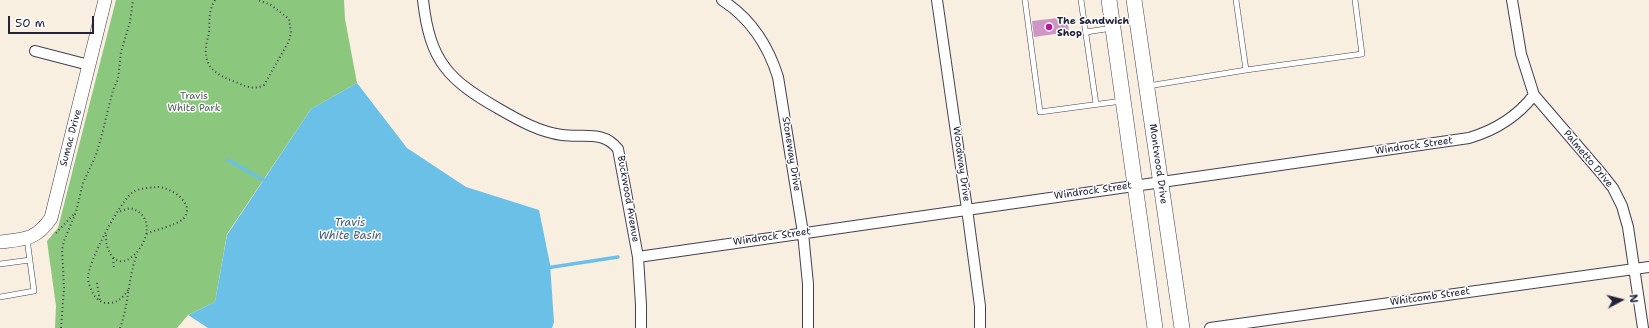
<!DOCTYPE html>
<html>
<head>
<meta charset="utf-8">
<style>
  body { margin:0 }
  #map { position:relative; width:1649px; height:328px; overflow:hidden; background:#f8efe0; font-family:"Shantell Sans",sans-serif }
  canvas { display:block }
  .north { position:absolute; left:1601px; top:280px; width:40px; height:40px; -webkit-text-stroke:3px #fff; paint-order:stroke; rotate:83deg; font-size:11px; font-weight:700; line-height:16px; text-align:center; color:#22223b }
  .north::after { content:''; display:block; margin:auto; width:14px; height:18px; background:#22223b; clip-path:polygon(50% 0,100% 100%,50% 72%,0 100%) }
  .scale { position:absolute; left:8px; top:16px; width:86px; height:18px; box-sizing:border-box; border:2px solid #22223b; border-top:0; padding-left:5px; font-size:12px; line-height:14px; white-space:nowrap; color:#22223b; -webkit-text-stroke:3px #fff; paint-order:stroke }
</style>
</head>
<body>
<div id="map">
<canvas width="1649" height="328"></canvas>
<div class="north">N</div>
<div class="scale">50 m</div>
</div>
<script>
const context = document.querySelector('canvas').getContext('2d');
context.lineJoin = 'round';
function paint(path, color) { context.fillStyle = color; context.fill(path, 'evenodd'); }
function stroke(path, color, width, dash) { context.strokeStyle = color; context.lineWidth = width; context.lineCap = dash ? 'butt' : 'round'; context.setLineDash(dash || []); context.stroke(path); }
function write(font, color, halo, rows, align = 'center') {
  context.font = font + ' "Shantell Sans",sans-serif'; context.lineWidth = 3; context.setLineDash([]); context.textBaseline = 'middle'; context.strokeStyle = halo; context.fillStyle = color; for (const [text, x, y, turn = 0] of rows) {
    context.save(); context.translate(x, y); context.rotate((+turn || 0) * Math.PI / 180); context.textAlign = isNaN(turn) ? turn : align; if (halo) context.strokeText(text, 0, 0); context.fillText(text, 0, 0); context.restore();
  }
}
paint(new Path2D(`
  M 116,0 L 344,0 L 345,19 L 357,83 L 311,109 L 227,234 L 215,302 L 188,315 L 177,328 L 55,328 L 56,306 L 47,241 L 58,228 Z`), '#8bc77d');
paint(new Path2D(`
  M 357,83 L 407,148 L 466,187 L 539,210 L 550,264 L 554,322 L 552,328 L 208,328 L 188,315 L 215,302 L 227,235 L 311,109 Z`), '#6bc0e8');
stroke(new Path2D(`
  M 228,160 L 267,182
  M 546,268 L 618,257`), '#6bc0e8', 3.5);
paint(new Path2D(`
  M 1067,17 L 1069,32 L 1034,37 L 1032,21 Z`), '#ce96c4');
const service = new Path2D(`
  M 1025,0 L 1040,112 L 1122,101
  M 1081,0 L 1096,104
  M 1236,0 L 1246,70
  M 1086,32 L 1112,28
  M 1148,86 L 1246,70 L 1362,54 L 1355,0
  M 0,264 L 30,260
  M 0,297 L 34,291 L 27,239`);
const minor = new Path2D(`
  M 423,0 C 430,62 448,80 501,110 C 520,121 540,132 562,135 C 584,138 603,130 618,149 L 638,257 L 641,305 L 641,328
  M 722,0 C 750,18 768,45 778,77 L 803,233 L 808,284 L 808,328
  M 937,0 L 967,209 L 980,306 L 980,328
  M 1512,0 L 1521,54 L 1534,95 L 1601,173 L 1613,188 L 1622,206 L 1628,227 L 1643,328
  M 35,51 L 89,65
  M 638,257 L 1469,138 C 1496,130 1517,117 1534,95
  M 1210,328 L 1649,267`);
const tertiary = new Path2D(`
  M 0,242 C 25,239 36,240 51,218 L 105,0`);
const secondary = new Path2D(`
  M 1109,0 L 1155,328
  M 1134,0 L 1182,328`);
stroke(service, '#424154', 6);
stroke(minor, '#424154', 12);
stroke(tertiary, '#424154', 14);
stroke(secondary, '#424154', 16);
stroke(new Path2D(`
  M 215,0 C 208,11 210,21 209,33 C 208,38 206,43 206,48 C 204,70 220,76 238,83 C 247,87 254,90 264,85 L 289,41 L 291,33 L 289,19 L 271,5 L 258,0
  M 56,233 L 75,213
  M 106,235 C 106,244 107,249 112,256 C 128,279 170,219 130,208 L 118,212
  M 113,258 L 114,269
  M 97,283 L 100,301
  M 128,290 C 123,297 118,303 109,303 C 103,304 97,300 94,295 C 91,290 88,283 88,278 C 88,262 120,201 133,192 C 139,188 149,188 156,187 C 170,186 197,204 183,219 C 177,225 155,230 146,234
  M 61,328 L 64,288 L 62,250 L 64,241 L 76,212 L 83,183 L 96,155 L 101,138 L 113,90 L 118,79 L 121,52 L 130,22 L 133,0
  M 120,328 C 129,304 128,278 137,254`), '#424154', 2, [1, 3]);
stroke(service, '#fff', 5);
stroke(minor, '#fff', 10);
stroke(tertiary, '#fff', 13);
stroke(secondary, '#fff', 15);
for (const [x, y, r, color] of [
  [1049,27,4,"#b5179e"]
]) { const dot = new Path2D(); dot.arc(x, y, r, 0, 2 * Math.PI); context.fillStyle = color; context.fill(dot); stroke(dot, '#fff', 1.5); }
write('bold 10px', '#22223b', '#fff', [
  ["The Sandwich",1057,21],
  ["Shop",1057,33]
], 'left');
write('10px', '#475c52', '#fff', [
  ["Travis",194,96],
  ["White Park",194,108]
]);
write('10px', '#22223b', '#fff', [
  ["Sumac Drive",71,138,-75],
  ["Windrock Street",1414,146,-8],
  ["Stoneway Drive",791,154,81],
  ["Palmetto Drive",1588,159,50],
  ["Woodway Drive",961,164,82],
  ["Montwood Drive",1158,164,82],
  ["Windrock Street",1093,191,-8],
  ["Buckwood Avenue",628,199,80],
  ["Windrock Street",772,237,-8],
  ["Whitcomb Street",1430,297,-8]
]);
write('italic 11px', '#3c5978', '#fff', [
  ["Travis",350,223],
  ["White Basin",350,236]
]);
</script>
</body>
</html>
